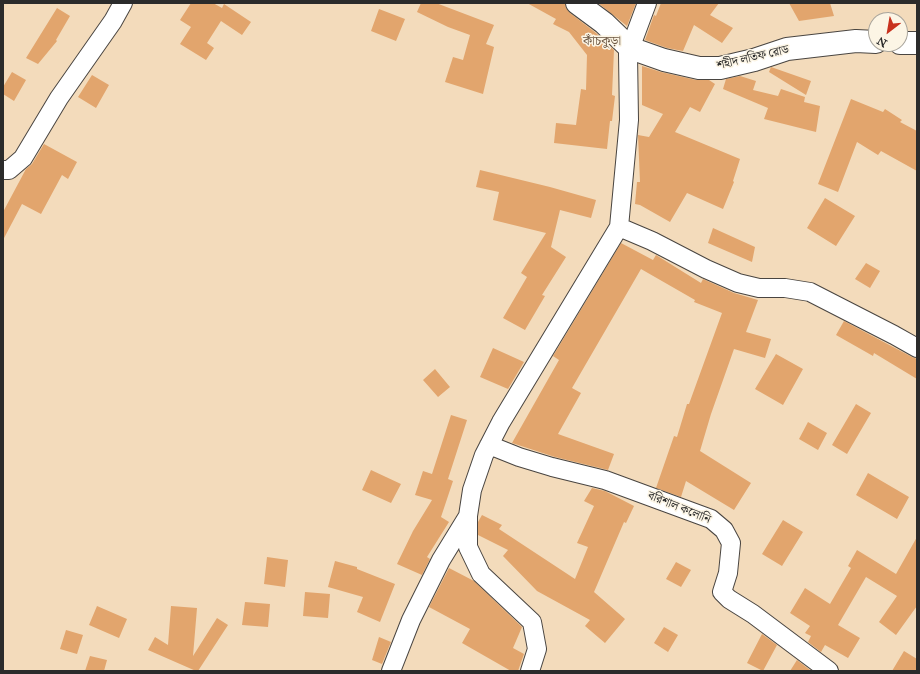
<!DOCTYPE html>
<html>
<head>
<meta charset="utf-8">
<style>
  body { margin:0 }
  #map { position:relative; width:920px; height:674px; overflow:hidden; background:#f3dbbb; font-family:"IM FELL Great Primer",serif }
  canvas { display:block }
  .frame { position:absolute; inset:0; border:4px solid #2b2b2b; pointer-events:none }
  .north { position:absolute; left:868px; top:12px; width:40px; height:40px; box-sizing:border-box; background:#fcf5e5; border:1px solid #a8a49b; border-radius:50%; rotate:211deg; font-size:11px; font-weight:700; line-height:16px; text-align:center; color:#2b2b2b }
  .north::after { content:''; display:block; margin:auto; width:14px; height:18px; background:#c8321e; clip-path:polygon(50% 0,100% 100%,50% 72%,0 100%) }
</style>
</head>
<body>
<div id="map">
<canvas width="920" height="674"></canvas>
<div class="frame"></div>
<div class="north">N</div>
</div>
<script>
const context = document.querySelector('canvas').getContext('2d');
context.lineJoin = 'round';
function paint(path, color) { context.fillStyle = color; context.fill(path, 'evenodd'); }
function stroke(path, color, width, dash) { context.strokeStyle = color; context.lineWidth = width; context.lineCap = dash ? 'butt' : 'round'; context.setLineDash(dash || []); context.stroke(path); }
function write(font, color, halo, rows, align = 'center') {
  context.font = font + ' "IM FELL Great Primer","Noto Serif Bengali",serif'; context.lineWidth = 3; context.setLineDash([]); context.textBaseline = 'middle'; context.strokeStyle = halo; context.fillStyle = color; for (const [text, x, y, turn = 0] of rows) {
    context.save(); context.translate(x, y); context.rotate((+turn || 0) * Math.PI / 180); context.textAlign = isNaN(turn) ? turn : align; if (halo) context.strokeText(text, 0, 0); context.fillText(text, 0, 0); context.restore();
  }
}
paint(new Path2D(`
  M 191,3 L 213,3 L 222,8 L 224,4 L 251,22 L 242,35 L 221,21 L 207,43 L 214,48 L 206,60 L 180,44 L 191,27 L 180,20 Z
  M 421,3 L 436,3 L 494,25 L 486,44 L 494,47 L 483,94 L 445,82 L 453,57 L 463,60 L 470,35 L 448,27 L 417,12 Z
  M 527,3 L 565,3 L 566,8 L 570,13 L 596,33 L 614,50 L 612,95 L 615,96 L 612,121 L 610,121 L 607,149 L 554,143 L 556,123 L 576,125 L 581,89 L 586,90 L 587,55 L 569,32 L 553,24 L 556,19 Z
  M 598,3 L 636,3 L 627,26 Z
  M 661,3 L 719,3 L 710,15 L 733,28 L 722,43 L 694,25 L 683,51 L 667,48 L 645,40 L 654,15 L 656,16 Z
  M 789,3 L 830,3 L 834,16 L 799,21 Z
  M 57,8 L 70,16 L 56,40 L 57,41 L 38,64 L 26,58 Z
  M 379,9 L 405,19 L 396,41 L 371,31 Z
  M 642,66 L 661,72 L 696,80 L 709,80 L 715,84 L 700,112 L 690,107 L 675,132 L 740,159 L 733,181 L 734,182 L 723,209 L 687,193 L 670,222 L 640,205 L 635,204 L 637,182 L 640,182 L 638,135 L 649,137 L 663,114 L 642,105 Z
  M 771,67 L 811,81 L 806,95 L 769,72 Z
  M 12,72 L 26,80 L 14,101 L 3,94 L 3,87 Z
  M 92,75 L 109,85 L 96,108 L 78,97 Z
  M 740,76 L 756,81 L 753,90 L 778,96 L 781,89 L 805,97 L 804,102 L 820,106 L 816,132 L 764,119 L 768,108 L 723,89 L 726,79 Z
  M 851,99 L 883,112 L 885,109 L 902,120 L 900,122 L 917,131 L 917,171 L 881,151 L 878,155 L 857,142 L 838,192 L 818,184 Z
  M 44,144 L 77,162 L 68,179 L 62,175 L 41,214 L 22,204 L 3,240 L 3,212 L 26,169 L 32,164 Z
  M 480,170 L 550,187 L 596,200 L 591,218 L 560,210 L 551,247 L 566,257 L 542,295 L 545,296 L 525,330 L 503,318 L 527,277 L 521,273 L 546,233 L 493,220 L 499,192 L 476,187 Z
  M 825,198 L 855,216 L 836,246 L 807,228 Z
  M 713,228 L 755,247 L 752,262 L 708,243 Z
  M 621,243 L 653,260 L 656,255 L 701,283 L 703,279 L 734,293 L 758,300 L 746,332 L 771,339 L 765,358 L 734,349 L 711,414 L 700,451 L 751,483 L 734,510 L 686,481 L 681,497 L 656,488 L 674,436 L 677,437 L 687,404 L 689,404 L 722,313 L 694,302 L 695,300 L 641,269 L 572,388 L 581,393 L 558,434 L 614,454 L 608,470 L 555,457 L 512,443 L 559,360 L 553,356 Z
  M 866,263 L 880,271 L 870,288 L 855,279 Z
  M 844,321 L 912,357 L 917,359 L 917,379 L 874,353 L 873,356 L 836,335 Z
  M 493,348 L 524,362 L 508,389 L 480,377 Z
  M 776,354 L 803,369 L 783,405 L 755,389 Z
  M 435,369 L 450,387 L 438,397 L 423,380 Z
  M 856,404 L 871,413 L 847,454 L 832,445 Z
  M 451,415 L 467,420 L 448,479 L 453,481 L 441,517 L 449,522 L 427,557 L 430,559 L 422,575 L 397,564 L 413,531 L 432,500 L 415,495 L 423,471 L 432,474 Z
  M 808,422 L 827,433 L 818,450 L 799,439 Z
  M 371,470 L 401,484 L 391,503 L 362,490 Z
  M 868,473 L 909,497 L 897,519 L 856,495 Z
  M 592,488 L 605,491 L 634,506 L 626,523 L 624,522 L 594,592 L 625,619 L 605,643 L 585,626 L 590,620 L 537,591 L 503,556 L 508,550 L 478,535 L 478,522 L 482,515 L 502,525 L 499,529 L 575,579 L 588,547 L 577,543 L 594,506 L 584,501 Z
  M 783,520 L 803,532 L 782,566 L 762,554 Z
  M 917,537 L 917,606 L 896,635 L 879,622 L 897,596 L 866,577 L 838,625 L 860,638 L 848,658 L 825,645 L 821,652 L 808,642 L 811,636 L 805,633 L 810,626 L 790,613 L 805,588 L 830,604 L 851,568 L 848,566 L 857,550 L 896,574 Z
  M 267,557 L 288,560 L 285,587 L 264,584 Z
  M 335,561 L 357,567 L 357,569 L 395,584 L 380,622 L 357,612 L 363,597 L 328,587 Z
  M 676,562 L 691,570 L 681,587 L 666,579 Z
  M 449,568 L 474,581 L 522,627 L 513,648 L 524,654 L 518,671 L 511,671 L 462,643 L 470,629 L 429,607 Z
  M 305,592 L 330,594 L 328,618 L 303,616 Z
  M 245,602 L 270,604 L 268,627 L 242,625 Z
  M 97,606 L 127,619 L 119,638 L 89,625 Z
  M 171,606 L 197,608 L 193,656 L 217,618 L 228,625 L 198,671 L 196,671 L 148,650 L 155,637 L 168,645 Z
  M 664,627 L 678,635 L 668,652 L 654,643 Z
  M 66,630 L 83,635 L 77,654 L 60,649 Z
  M 762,634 L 777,645 L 763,671 L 747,663 Z
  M 379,637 L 391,642 L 382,664 L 372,660 Z
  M 904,651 L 917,659 L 917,671 L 892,671 Z
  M 90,656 L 107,660 L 104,671 L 85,671 Z
  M 797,660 L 810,670 L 810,671 L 790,671 Z`), '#e2a56d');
const minor = new Path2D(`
  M 3,170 L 9,170 L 23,158 L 59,98 L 113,21 L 123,3
  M 619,227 L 652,241 L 706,269 L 738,283 L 759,288 L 785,288 L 810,292 L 894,335 L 917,348
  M 489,445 L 519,457 L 552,467 L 605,480 L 711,519 L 724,530 L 731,543 L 728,573 L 722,592 L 729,599 L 753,614 L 829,671
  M 391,671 L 411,620 L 441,560 L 468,516
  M 530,671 L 537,649 L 532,622 L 481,574 L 468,547 L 468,516 L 472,490 L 484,455 L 501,422 L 619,227 L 629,120 L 628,54 L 647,3`);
const tertiary = new Path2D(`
  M 577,3 L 604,23 L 630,48 L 664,60 L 699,68 L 720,68 L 754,60 L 787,49 L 856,41 L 876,42
  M 900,43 L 917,43`);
stroke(minor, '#494541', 20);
stroke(tertiary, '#494541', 24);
stroke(minor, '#fff', 18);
stroke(tertiary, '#fff', 22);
write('12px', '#2b2b2b', '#fcf5e5', [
  ["শহীদ লতিফ রোড",753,58,-13],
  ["বরিশাল কলোনি",679,508,22]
]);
write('13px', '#6b5642', '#fcf5e5', [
  ["কাঁচকুড়া",602,42]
]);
</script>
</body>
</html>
